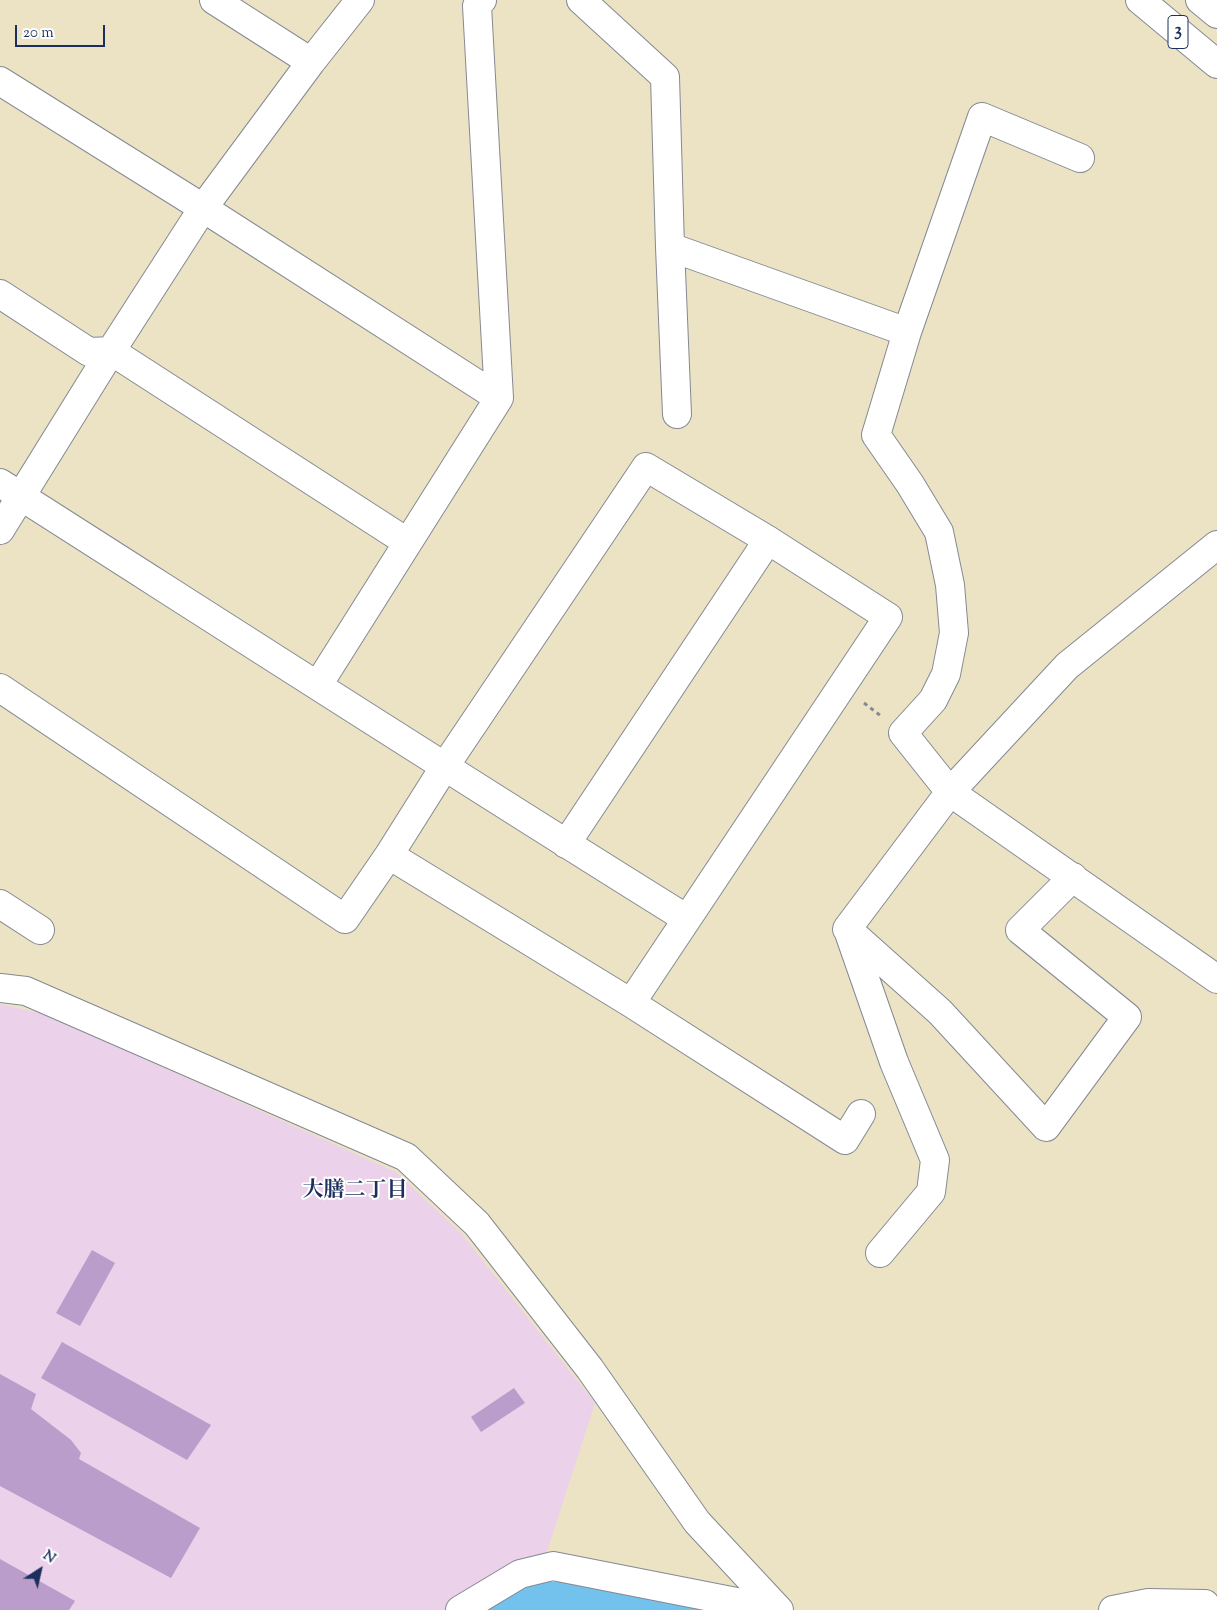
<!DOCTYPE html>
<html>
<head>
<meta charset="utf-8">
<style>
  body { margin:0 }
  #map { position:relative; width:1217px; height:1610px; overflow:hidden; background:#ece3c5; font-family:"Sorts Mill Goudy",serif }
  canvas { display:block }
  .north { position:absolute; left:15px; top:1545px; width:50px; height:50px; -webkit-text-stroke:4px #fff; paint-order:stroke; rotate:35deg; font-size:14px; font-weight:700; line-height:20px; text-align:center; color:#1b2f5e }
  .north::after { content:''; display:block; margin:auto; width:18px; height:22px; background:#1b2f5e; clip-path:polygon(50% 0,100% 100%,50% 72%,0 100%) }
  .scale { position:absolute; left:15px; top:25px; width:90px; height:22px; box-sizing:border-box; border:2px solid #1b2f5e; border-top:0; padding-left:6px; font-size:15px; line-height:18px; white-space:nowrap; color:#1b2f5e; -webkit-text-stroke:4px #fff; paint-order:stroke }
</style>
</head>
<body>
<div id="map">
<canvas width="1217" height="1610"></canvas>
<div class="north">N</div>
<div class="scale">20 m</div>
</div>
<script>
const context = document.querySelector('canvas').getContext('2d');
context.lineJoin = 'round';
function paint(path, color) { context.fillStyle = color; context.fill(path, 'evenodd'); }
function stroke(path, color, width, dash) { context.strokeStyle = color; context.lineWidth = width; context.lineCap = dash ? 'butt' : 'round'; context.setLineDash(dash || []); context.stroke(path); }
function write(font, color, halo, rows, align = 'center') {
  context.font = font + ' "Sorts Mill Goudy","Noto Serif JP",serif'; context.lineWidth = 4; context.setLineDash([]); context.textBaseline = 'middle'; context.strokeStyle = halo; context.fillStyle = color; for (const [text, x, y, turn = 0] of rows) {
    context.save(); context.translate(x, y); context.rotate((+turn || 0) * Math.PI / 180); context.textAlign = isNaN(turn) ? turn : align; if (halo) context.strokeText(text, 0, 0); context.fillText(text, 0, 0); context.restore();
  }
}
paint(new Path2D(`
  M 0,1004 L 44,1014 L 396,1172 L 462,1234 L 595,1403 L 544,1561 L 517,1568 L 445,1610 L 0,1610 Z`), '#ecd1ea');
paint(new Path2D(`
  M 533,1582 L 569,1582 L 723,1610 L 484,1610 Z`), '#73c1ed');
paint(new Path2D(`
  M 92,1250 L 115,1263 L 80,1326 L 56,1313 Z
  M 62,1342 L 211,1425 L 187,1460 L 41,1378 Z
  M 0,1374 L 36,1394 L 31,1409 L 71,1440 L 81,1453 L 79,1459 L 200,1528 L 171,1578 L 0,1486 Z
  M 514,1388 L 525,1403 L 481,1432 L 471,1417 Z
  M 0,1559 L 75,1601 L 69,1610 L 0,1610 Z`), '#ba9dcb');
const minor = new Path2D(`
  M 214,0 L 311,62
  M 581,0 L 665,77 L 670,247 L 677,414
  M 0,81 L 203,208 L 499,398
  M 1080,158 L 982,117 L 907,332 L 876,435 L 910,484 L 939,532 L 950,585 L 954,633 L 946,674 L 933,700 L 903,733 L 950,792 L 1217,979
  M 670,247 L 907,332
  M 0,294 L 89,352 L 111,351 L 407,542
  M 0,483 C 229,629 457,776 687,919 L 888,617 L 768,540 L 646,467 L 445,766 L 389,855 L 345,919 L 0,688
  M 0,530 L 111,351 L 203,208 L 311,62 L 360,0
  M 318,685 L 499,398 L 477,6 L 482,0
  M 566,844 L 768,540
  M 389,855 L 631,1003 L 845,1140 L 861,1114
  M 1073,877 L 1020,930 L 1127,1017 L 1046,1127 L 940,1012 L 847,929 L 950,792 L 1067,666 L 1217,545
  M 0,904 L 40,930
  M 848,930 L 894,1062 L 935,1160 L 931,1192 L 880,1253
  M 0,988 L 26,991 L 406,1157 L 477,1224 L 590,1369 L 697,1522 L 779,1610
  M 631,1003 L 687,919
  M 460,1610 L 520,1574 L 553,1566 L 777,1610
  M 1113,1610 L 1148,1603 L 1205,1604`);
const highway = new Path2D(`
  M 1140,0 L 1217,64
  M 1200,0 L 1217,14`);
stroke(minor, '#848992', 30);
stroke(highway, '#848992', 30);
stroke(new Path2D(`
  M 864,703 L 881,716`), '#848992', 3, [4, 4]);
stroke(minor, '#fff', 28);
stroke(highway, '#fff', 28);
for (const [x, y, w] of [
  [1178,32,20]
]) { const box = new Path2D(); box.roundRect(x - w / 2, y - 16.5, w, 33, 4); context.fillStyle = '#fff'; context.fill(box); stroke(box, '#1b2f5e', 1); }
write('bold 19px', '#1b2f5e', null, [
  ["3",1178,32]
]);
write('bold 21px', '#1b2f5e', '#fff', [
  ["大膳二丁目",355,1192]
]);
</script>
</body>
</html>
